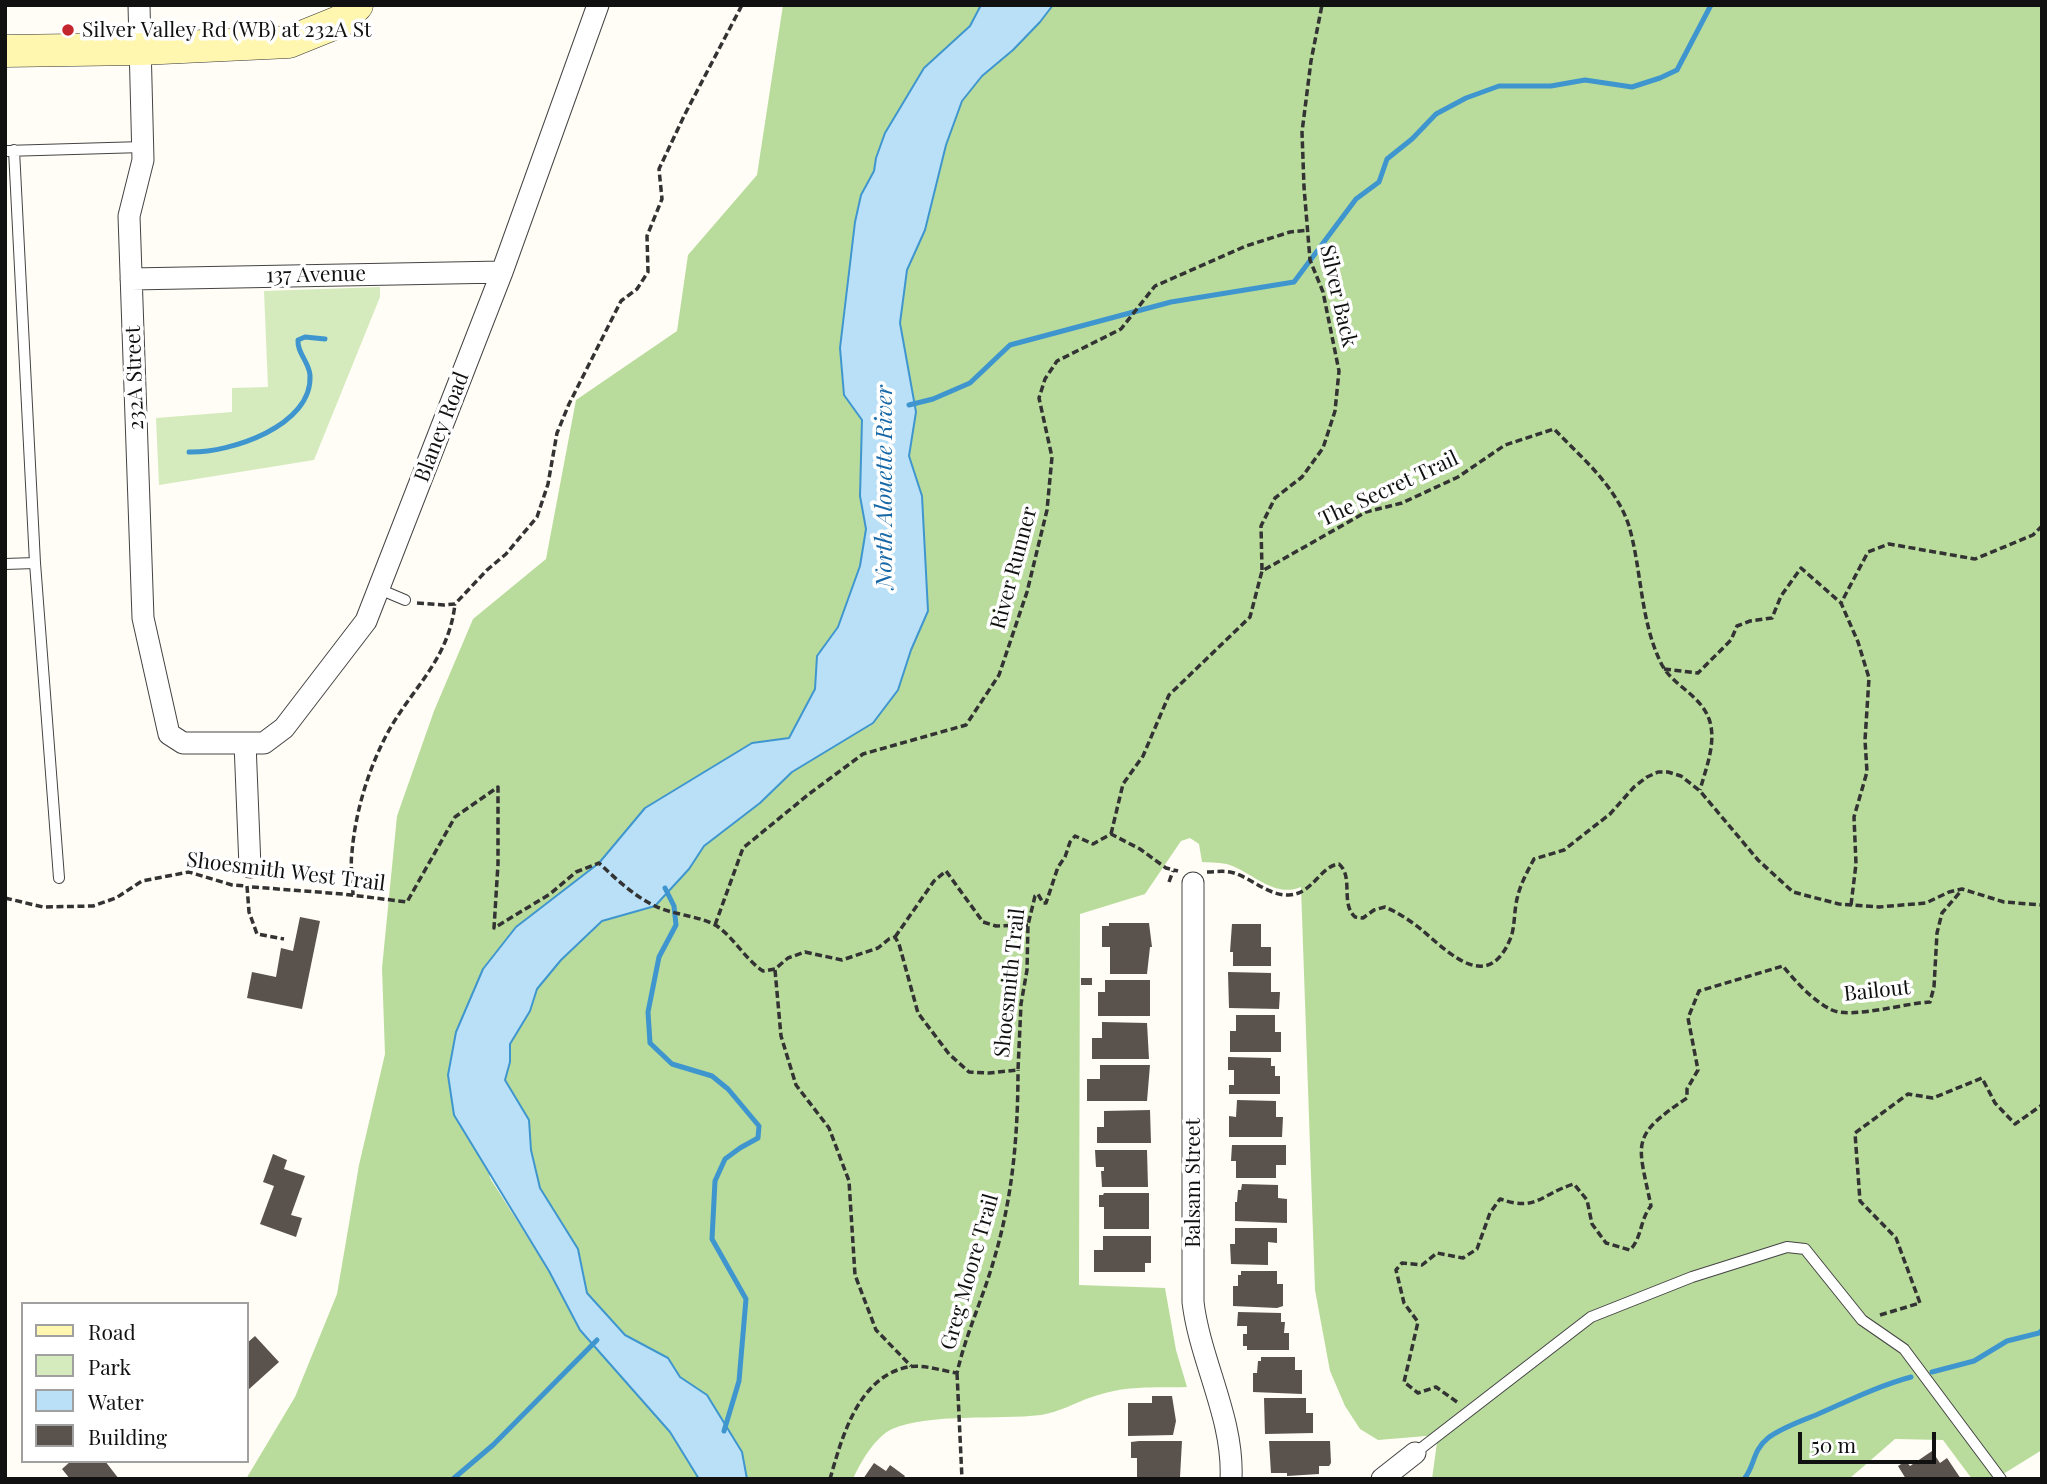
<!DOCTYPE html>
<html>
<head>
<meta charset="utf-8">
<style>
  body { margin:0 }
  #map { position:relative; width:2047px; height:1484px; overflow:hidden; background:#fffdf5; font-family:"Playfair Display",serif }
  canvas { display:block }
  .frame { position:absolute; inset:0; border:7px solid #111; pointer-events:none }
  .legend { position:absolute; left:21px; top:1302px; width:228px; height:161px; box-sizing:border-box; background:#fff; border:2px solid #a0a0a0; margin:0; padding:9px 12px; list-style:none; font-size:21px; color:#111 }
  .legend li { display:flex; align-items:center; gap:14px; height:35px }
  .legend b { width:35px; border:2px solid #a0a0a0 }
  .scale { position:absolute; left:1798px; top:1432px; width:138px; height:32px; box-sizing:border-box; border:4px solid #111; border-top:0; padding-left:9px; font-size:21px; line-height:24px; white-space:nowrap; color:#111; -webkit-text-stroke:5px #fff; paint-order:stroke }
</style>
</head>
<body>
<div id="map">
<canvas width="2047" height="1484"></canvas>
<div class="frame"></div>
<ul class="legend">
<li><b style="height:9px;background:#fff6b0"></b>Road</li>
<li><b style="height:19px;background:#d5ebbd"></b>Park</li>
<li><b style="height:19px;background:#b9e0f7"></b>Water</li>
<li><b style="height:19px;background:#5a524d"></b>Building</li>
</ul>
<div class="scale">50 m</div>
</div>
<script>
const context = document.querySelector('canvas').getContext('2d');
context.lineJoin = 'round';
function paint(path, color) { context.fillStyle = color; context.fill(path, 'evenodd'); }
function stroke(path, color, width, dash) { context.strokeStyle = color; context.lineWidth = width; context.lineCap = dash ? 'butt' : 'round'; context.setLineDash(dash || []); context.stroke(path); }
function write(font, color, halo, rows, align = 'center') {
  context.font = font + ' "Playfair Display",serif'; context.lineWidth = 7; context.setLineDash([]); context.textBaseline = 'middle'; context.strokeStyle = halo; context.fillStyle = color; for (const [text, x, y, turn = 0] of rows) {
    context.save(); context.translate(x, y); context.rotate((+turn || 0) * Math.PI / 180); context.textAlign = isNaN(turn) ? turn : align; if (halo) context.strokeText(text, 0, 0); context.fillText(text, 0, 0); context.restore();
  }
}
paint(new Path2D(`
  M 380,287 L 380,297 L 314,460 L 159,485 L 156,418 L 232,412 L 232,388 L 268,387 L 264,291 Z`), '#d5ebbd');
paint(new Path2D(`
  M 783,5 L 981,5 L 971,26 L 924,68 L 876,158 L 874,171 L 861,195 L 855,222 L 844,395 L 862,420 L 860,496 L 866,529 L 860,566 L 838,627 L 817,656 L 815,689 L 789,738 L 752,743 L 645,808 L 599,863 L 516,927 L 483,969 L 456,1032 L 490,1178 L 549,1271 L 580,1330 L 670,1432 L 699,1479 L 246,1479 L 295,1397 L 337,1294 L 359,1165 L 385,1054 L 382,968 L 397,816 L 434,711 L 473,619 L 546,559 L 576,400 L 677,331 L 688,255 L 757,175 Z
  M 1053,5 L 2042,5 L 2042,1450 L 1995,1479 L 1972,1479 L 1943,1440 L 1895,1439 L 1849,1479 L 1432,1479 L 1438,1435 L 1378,1440 L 1360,1429 L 1345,1406 L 1330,1371 L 1315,1290 L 1301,887 C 1275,898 1254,874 1230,865 C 1221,862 1211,863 1202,862 L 1199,844 L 1190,838 L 1181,841 L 1145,894 L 1080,914 L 1079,1285 L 1165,1288 L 1176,1350 L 1187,1387 C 1151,1388 1126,1385 1092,1397 C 1074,1403 1060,1412 1041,1415 C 997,1420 930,1413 892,1429 C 875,1437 860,1463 853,1479 L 747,1479 L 742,1452 L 707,1395 L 680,1377 L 668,1358 L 625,1335 L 587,1293 L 578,1249 L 540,1188 L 531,1150 L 529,1120 L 505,1079 L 510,1062 L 510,1045 L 530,1011 L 537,989 L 561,960 L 602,921 L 655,906 L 689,869 L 703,846 L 760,803 L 792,772 L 873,723 L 911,649 L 928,611 L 922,496 L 909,456 L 916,412 L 900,323 L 907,270 L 925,230 L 946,145 L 962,101 L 982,76 L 1013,50 L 1040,22 Z`), '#b9dc9c');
const water = new Path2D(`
  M 981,5 L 1053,5 L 1040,22 L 1013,50 L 982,76 L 962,101 L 946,145 L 925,230 L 907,270 L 900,323 L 916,412 L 909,456 L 922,496 L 928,611 L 911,650 L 898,690 L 873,723 L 792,772 L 760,803 L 704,846 L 689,869 L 655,906 L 602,921 L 561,960 L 537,989 L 530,1011 L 510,1044 L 510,1062 L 505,1080 L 529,1120 L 531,1150 L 540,1188 L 578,1249 L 587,1293 L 625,1335 L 668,1358 L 680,1377 L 707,1395 L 742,1452 L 747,1479 L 699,1479 L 670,1432 L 580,1330 L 549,1271 L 454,1115 L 448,1075 L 456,1032 L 483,969 L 516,927 L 599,863 L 645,808 L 752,743 L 789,738 L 815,689 L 817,656 L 838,627 L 860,566 L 866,529 L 860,496 L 862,420 L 844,395 L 840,348 L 855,222 L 861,195 L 874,171 L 876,158 L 885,133 L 924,68 L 970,26 Z`);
paint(water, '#b9e0f7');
stroke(water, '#3f96cf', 2);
stroke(new Path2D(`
  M 909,405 L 933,399 L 970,383 L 1010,345 L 1171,302 L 1294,282 L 1356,199 L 1379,182 L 1387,159 L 1412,139 L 1436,114 L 1466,98 L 1499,86 L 1551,86 L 1585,80 L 1632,87 L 1660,78 L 1677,70 L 1711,5
  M 189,452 C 230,453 313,426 310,375 C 309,362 297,353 298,340 L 305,337 L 325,339
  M 665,888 L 674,906 L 676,925 L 659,957 L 648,1012 L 650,1043 L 672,1064 L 712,1076 L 728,1089 L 759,1126 L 758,1138 L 740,1148 L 725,1159 L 715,1181 L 712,1239 L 746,1299 L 739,1381 L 724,1431
  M 1932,1372 L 1974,1361 L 2007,1341 L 2039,1333 L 2042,1330
  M 453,1479 L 493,1445 L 597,1340
  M 1744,1479 C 1755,1466 1752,1451 1768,1438 C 1781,1428 1801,1421 1816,1415 C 1848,1401 1878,1386 1911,1377`), '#3f96cf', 5);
paint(new Path2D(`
  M 300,917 L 320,921 L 302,1009 L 247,998 L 252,972 L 276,977 L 281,948 L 293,951 Z
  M 1109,923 L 1149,923 L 1152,947 L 1150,947 L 1147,974 L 1110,974 L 1110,947 L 1102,947 L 1102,926 L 1109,926 Z
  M 1232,924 L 1261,924 L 1261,947 L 1271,947 L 1271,966 L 1233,966 L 1233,952 L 1230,952 Z
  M 1228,972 L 1271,973 L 1271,992 L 1280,992 L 1279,1009 L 1229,1008 Z
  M 1081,978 L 1092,978 L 1092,985 L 1081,985 Z
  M 1105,980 L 1150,980 L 1150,1016 L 1098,1016 L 1098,992 L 1105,992 Z
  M 1236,1015 L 1275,1015 L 1275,1032 L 1281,1032 L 1281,1052 L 1230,1052 L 1230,1031 L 1236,1031 Z
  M 1102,1022 L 1147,1023 L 1149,1059 L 1092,1059 L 1092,1038 L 1102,1038 Z
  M 1228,1057 L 1271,1058 L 1271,1066 L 1275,1066 L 1275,1076 L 1280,1076 L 1280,1094 L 1229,1094 L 1229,1085 L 1234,1085 L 1234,1070 L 1228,1070 Z
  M 1100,1065 L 1150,1065 L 1147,1101 L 1087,1101 L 1087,1079 L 1100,1079 Z
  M 1237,1100 L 1276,1101 L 1276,1117 L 1283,1117 L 1282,1137 L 1229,1137 L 1229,1116 L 1236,1117 Z
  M 1150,1110 L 1151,1143 L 1097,1143 L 1097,1127 L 1104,1127 L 1104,1111 Z
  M 1232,1145 L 1286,1145 L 1286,1165 L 1276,1165 L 1276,1178 L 1236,1178 L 1236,1161 L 1231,1161 Z
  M 1095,1150 L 1147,1150 L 1148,1187 L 1102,1187 L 1101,1171 L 1104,1171 L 1104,1167 L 1096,1167 Z
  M 273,1154 L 287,1160 L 284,1169 L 305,1176 L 291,1215 L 302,1218 L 296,1237 L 260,1224 L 274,1186 L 263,1182 Z
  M 1242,1184 L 1278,1185 L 1278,1198 L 1287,1199 L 1287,1223 L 1235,1221 L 1235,1202 L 1237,1202 L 1238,1190 L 1241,1190 Z
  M 1104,1193 L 1149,1193 L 1149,1229 L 1104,1229 L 1104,1207 L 1099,1207 L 1099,1195 L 1103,1195 Z
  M 1235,1228 L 1277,1228 L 1277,1243 L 1268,1242 L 1268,1265 L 1231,1264 L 1230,1244 L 1235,1244 Z
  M 1103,1236 L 1151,1236 L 1151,1263 L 1145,1263 L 1145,1272 L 1094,1272 L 1094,1250 L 1103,1250 Z
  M 1241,1271 L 1277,1271 L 1277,1284 L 1283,1284 L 1283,1306 L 1277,1308 L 1233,1306 L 1233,1286 L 1238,1286 L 1238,1275 L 1241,1275 Z
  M 1238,1312 L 1281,1313 L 1281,1322 L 1285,1322 L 1284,1333 L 1289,1333 L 1289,1350 L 1247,1350 L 1247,1346 L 1243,1346 L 1243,1334 L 1247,1334 L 1247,1326 L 1237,1326 Z
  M 255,1336 L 279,1362 L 247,1391 L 247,1343 Z
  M 1261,1357 L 1295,1357 L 1295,1370 L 1302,1370 L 1302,1394 L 1253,1392 L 1253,1373 L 1257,1373 L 1258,1361 L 1261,1361 Z
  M 1152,1396 L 1172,1396 L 1176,1421 L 1173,1435 L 1128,1436 L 1128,1403 L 1152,1403 Z
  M 1264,1398 L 1306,1398 L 1306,1413 L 1313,1413 L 1313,1433 L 1265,1434 Z
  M 1139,1441 L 1182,1441 L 1180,1477 L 1137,1477 L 1137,1458 L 1131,1458 L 1131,1442 Z
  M 1269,1441 L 1330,1441 L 1331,1463 L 1329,1466 L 1319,1466 L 1319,1474 L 1287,1476 L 1287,1473 L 1271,1473 Z
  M 1932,1451 L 1940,1463 L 1947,1458 L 1961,1479 L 1906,1479 L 1898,1466 L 1906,1461 L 1910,1466 Z
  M 71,1461 L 105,1461 L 119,1479 L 70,1479 L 62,1469 Z
  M 874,1463 L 886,1471 L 890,1465 L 905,1476 L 903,1479 L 863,1479 Z`), '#5a524d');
const lane = new Path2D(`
  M 14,150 L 35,563 L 59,878
  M 5,151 L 143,147
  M 5,564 L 35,563
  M 379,589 L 405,600
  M 1415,1453 L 1591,1317 L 1692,1277 L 1787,1247 L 1805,1249 L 1862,1320 L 1904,1349 L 2001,1479`);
const street = new Path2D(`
  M 139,5 L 143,160 L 129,216 L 143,618 L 169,734 L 183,743 L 264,743 L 284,728 L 366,621 L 502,272 L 598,5
  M 131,279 L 502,272
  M 245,743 L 250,867
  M 1193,883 L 1193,1302 C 1200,1361 1234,1418 1231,1479
  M 1382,1479 L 1415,1453`);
const secondary = new Path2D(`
  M 5,51 L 140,49 L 289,42 L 341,21 L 357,5`);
stroke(lane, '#444', 12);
stroke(street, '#444', 23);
stroke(secondary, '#333', 33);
stroke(new Path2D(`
  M 1262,570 L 1261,526 L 1275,498 L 1302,477 L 1323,448 L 1335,411 L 1339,371 L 1323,292 L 1310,260 L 1304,187 L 1302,132 L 1311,61 L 1322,5
  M 417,603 L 444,605 L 455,604 L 487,570 L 506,554 L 537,517 L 548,484 L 557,433 L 569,404 L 621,301 L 637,289 L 648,272 L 647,236 L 662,199 L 659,169 L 685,114 L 742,5
  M 1664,669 L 1698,673 L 1731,640 L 1737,626 L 1750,621 L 1772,618 L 1781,596 L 1801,568 L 1841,603
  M 1111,834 L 1123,784 L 1143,756 L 1169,695 L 1250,617 L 1262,571 L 1366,512 L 1402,503 L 1458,477 L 1505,445 L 1554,429 C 1582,458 1616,486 1629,526 C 1642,571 1640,622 1662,665 C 1674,687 1702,695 1710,722 C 1716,744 1706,768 1700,790
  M 1207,872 C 1216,872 1225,870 1234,873 C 1253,879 1269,896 1289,895 C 1313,894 1320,866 1339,864 C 1354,877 1340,903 1355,917 L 1363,918 L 1374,910 L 1385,907 C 1397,912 1411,921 1422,930 C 1450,954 1489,994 1511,937 C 1515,926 1514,911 1517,899 C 1520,885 1527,872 1534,859 L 1564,850 L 1610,814 L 1634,787 L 1647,777 L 1658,772 L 1668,772 L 1681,776 L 1700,791 L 1758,860 L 1793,892 L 1839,904 L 1879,907 L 1926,903 L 1949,892 L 1962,889 L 2004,902 L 2042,905
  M 1169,882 L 1173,871
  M 247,886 L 249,912 L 257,934 L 284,939
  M 252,887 L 343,894 L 407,902 L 455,817 L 498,787 L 498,864 L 494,928 L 550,894 L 576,872 L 599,863 C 616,879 634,896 655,906 C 673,915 701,916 717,926 C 735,939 745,959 763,971 L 775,969 L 788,958 L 805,952 L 842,960 L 878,948 L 889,939 L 895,937 L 899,944 L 918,1013 L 949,1054 L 969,1072 L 989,1073 L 1018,1070 L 1021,1004 L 1027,970 L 1028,925 L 1035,896 L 1038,894 L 1043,903 L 1046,903 L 1058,867 L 1065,857 L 1070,842 L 1075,836 L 1093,844 L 1111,834 L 1140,849 L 1166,868 L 1178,871
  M 353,895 C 353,881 350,866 352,852 C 355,816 366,777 382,744 C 406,692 448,665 455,604
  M 5,898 L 43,907 L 93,906 L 116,898 L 142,881 L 189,872 L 232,885 L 245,886
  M 1851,905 L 1856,864 L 1854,817 L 1867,772 L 1865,740 L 1869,678 L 1858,642 L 1841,603 L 1868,552 L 1889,544 L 1975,559 L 2033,535 L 2042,526
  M 715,925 L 743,848 L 809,794 L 863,754 L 966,725 L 999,675 L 1027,592 L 1047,510 L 1052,457 L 1039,398 L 1045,379 L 1057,361 L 1121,329 L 1155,286 L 1246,246 L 1290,232 L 1308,230
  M 895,937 L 934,881 L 946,871 L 983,922 L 996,926 L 1028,925
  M 775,970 L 781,1036 L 796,1085 L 829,1128 L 849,1181 L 855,1275 L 876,1330 L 911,1366
  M 1880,1315 L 1920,1303 L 1896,1238 L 1860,1201 L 1855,1133 L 1908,1094 L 1933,1098 L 1982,1078 L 1995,1103 L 2015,1124 L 2042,1105
  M 957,1373 L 962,1479
  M 1457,1402 L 1436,1387 L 1418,1393 L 1404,1382 L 1418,1322 L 1404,1303 L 1396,1270 L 1402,1263 L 1422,1265 L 1437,1253 L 1463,1258 L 1477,1249 L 1490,1213 L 1500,1199 C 1538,1212 1540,1194 1574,1184 L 1587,1200 L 1592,1224 L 1606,1243 L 1630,1250 C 1642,1238 1640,1219 1651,1206 C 1638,1142 1629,1137 1687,1098 L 1687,1089 L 1698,1070 L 1688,1018 L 1699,991 L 1783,966 C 1795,981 1813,1001 1832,1010 C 1851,1019 1906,1003 1930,1002 L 1934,987 L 1937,933 L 1942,913 L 1961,891
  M 830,1479 C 842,1437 858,1377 908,1367 C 923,1364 943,1371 957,1373 C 966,1333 984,1296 995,1256 C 1013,1195 1018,1133 1018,1070`), '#333', 3.5, [7, 3.5]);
stroke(lane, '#fff', 10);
stroke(street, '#fff', 21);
stroke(secondary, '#fff6b0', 32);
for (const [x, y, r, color] of [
  [68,30,7,"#c4262e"]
]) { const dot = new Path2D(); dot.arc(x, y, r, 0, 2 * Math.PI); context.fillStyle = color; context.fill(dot); stroke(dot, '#fff', 2.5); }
write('21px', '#111', '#fff', [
  ["Silver Valley Rd (WB) at 232A St",82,30]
], 'left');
write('21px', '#111', '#fff', [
  ["137 Avenue",316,275,-1],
  ["Silver Back",1338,296,77],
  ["232A Street",135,378,-92],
  ["Blaney Road",442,427,-69],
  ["The Secret Trail",1389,489,-25],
  ["River Runner",1014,568,-75],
  ["Shoesmith West Trail",286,872,7],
  ["Shoesmith Trail",1010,983,-84],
  ["Bailout",1877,991,-6],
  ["Balsam Street",1193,1183,-90],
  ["Greg Moore Trail",970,1272,-74]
]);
write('italic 23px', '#1768a6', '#fff', [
  ["North Alouette River",885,487,-90]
]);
</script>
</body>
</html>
